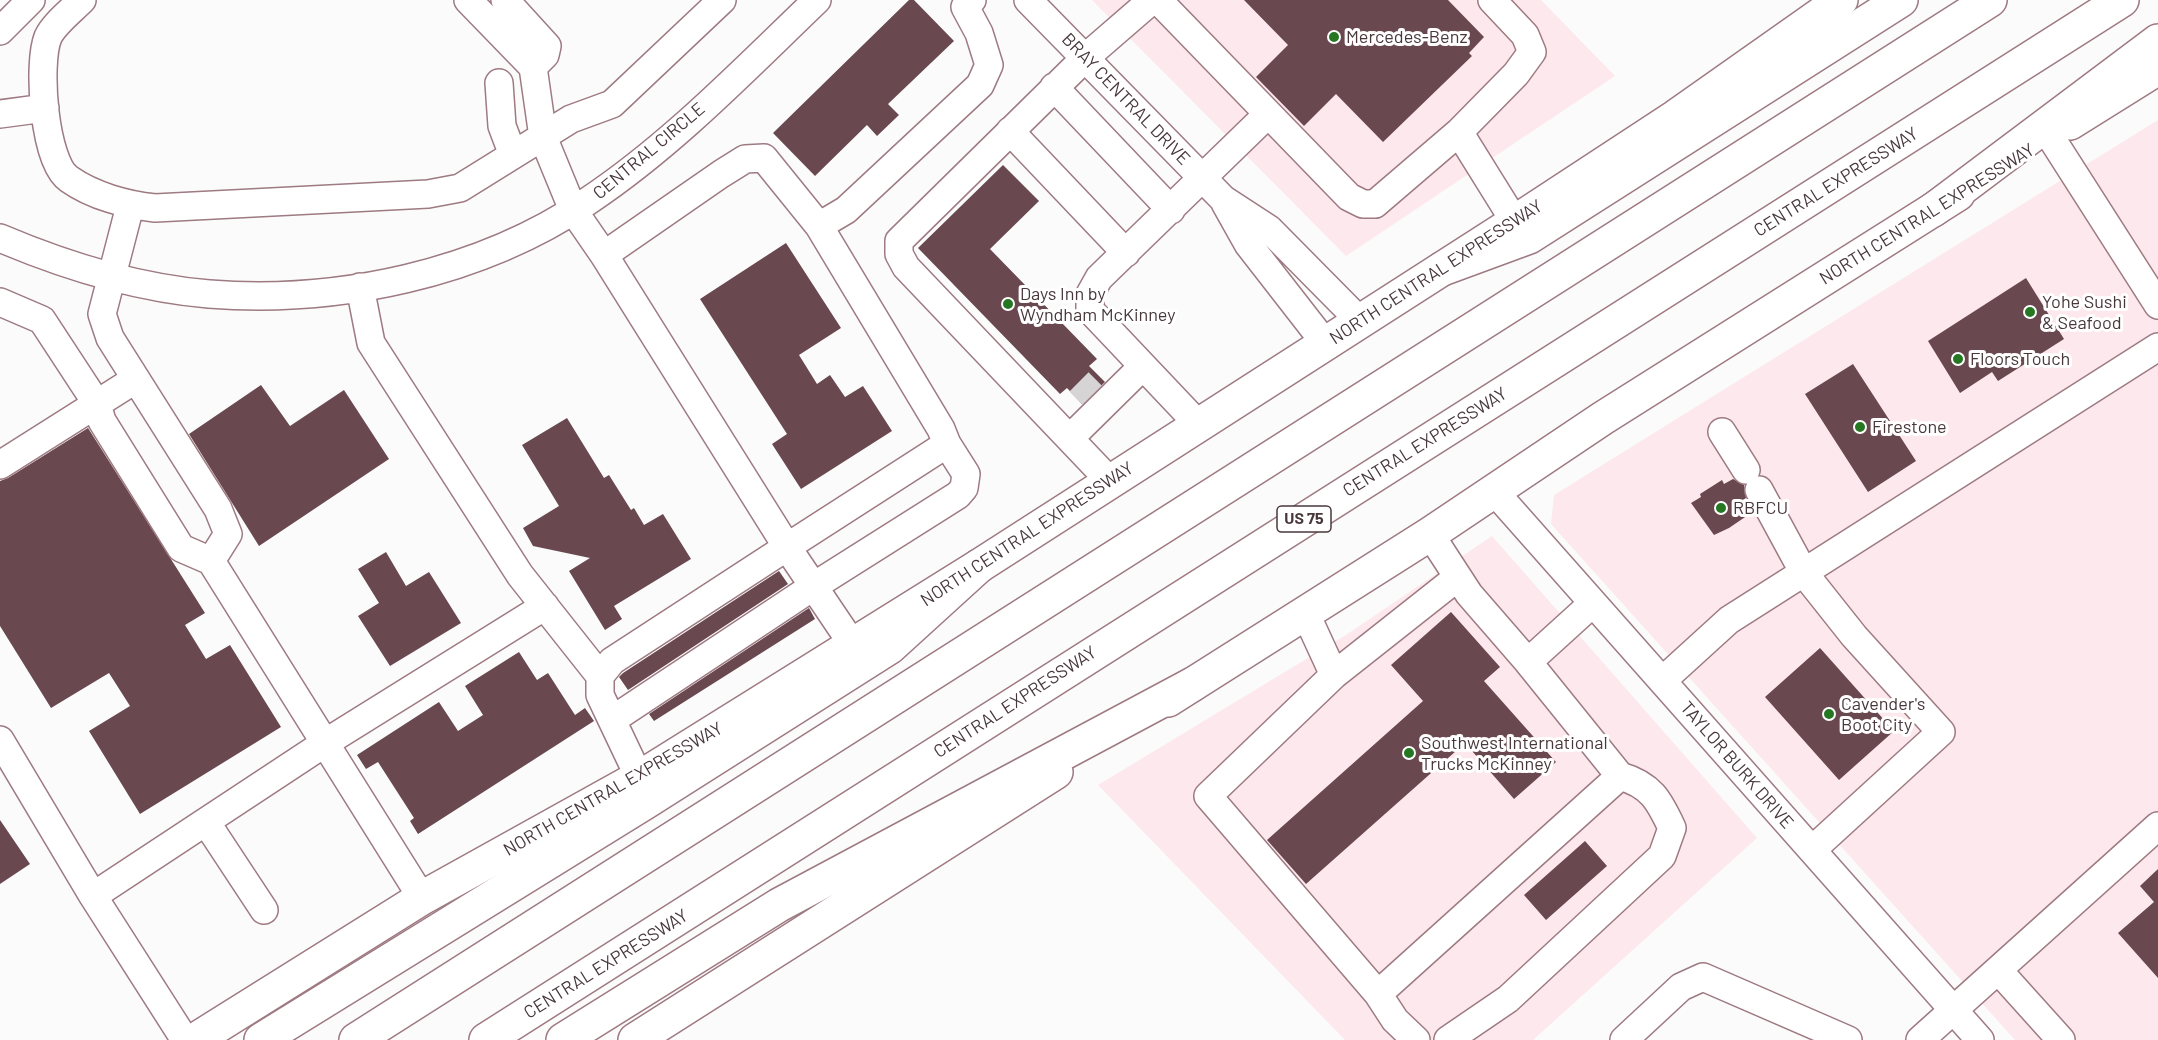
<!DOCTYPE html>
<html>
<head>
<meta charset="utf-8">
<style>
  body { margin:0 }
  canvas { display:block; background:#fbfbfb }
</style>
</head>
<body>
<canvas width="2158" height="1040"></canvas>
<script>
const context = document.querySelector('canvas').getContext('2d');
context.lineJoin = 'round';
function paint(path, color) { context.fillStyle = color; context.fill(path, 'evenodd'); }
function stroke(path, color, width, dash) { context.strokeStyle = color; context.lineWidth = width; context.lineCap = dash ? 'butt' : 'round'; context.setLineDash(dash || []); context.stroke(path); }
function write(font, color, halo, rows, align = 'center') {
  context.font = font + ' Barlow,sans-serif'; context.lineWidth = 6; context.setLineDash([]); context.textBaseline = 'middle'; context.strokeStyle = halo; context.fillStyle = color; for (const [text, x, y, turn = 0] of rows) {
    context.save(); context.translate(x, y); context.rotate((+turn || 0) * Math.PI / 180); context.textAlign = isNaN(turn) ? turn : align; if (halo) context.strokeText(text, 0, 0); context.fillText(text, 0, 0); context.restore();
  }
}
paint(new Path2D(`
  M 1092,0 L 1541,0 L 1615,76 L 1346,256 Z
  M 2158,120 L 2158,1040 L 2015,1040 L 1551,524 L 1554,495 Z
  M 1492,536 L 1757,838 L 1533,1040 L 1345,1040 L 1098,785 L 1346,635 Z`), '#fde8ed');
paint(new Path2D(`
  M 909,0 L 914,0 L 954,41 L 888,104 L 899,115 L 877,136 L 867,125 L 815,176 L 773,133 Z
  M 1244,0 L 1448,0 L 1484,37 L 1469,53 L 1472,56 L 1383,142 L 1336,94 L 1304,126 L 1256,77 L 1288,45 Z
  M 1003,165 L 1039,201 L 990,249 L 1097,359 L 1089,366 L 1105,382 L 1082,404 L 1067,388 L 1060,394 L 918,248 Z
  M 786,243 L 841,328 L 799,355 L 817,384 L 830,375 L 845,397 L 863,386 L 892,431 L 801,489 L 772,444 L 787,434 L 700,299 Z
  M 2026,278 L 2064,339 L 1998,381 L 1992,372 L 1960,393 L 1928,341 Z
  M 1853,364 L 1916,461 L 1868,492 L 1805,394 Z
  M 261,385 L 290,426 L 344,390 L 389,459 L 259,546 L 189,434 Z
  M 567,418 L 604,478 L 609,475 L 631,510 L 634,508 L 644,525 L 663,514 L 691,559 L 614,606 L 622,619 L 605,630 L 569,571 L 590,558 L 533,546 L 523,528 L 559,506 L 522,445 Z
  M 88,428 L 205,613 L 185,625 L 206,659 L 230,645 L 281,727 L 140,814 L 89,731 L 130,706 L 109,673 L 51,708 L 0,626 L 0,481 L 8,478 Z
  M 1733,479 L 1744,485 L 1746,498 L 1743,500 L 1751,513 L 1729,528 L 1714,535 L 1691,503 L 1701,497 L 1700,494 L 1722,480 L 1724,484 Z
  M 386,552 L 406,586 L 429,572 L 461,623 L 390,666 L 358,616 L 379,603 L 358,569 Z
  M 779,571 L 788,584 L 628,690 L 619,677 L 623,673 Z
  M 809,608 L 815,619 L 654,721 L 649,714 Z
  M 1451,612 L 1500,667 L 1484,681 L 1556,762 L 1514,799 L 1465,743 L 1306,884 L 1267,840 L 1423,701 L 1391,665 Z
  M 1820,648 L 1894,731 L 1839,780 L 1765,697 Z
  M 519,652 L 537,680 L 548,673 L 575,715 L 585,708 L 594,721 L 418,834 L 410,821 L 414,818 L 378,762 L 366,769 L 357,755 L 439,702 L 458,731 L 483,715 L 465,686 Z
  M 0,820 L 30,864 L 0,884 Z
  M 1585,841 L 1607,866 L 1546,920 L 1524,895 Z
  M 2158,869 L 2158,978 L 2118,933 L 2154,902 L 2140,886 Z`), '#694850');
stroke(new Path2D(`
  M 1079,401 L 1101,379`), '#d7d4d5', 27, [27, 14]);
const minor = new Path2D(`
  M 82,0 C 71,11 54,24 48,37 C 37,64 44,162 69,179 C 93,196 127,205 155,208 L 428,194 L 460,188 L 571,119 L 612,104 L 722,0
  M 468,0 L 533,67 L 543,137 L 573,210 L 604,255 L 721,174 L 745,159 L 764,158 L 819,226 L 941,429 L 947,444 L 787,547 L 853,645
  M 505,0 L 547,46 L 545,55 L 533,67
  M 1028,0 L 1223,199 L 1269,229 L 1360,321
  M 1158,0 L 1349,197 L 1363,204 L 1375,204 L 1459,132 L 1515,222
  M 0,31 L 31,0
  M 499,83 L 502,126 L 513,155
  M 1054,87 L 1171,210
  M 0,114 L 45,108
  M 1010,131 L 1126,253
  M 1459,132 L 1516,74 L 1532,52 L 1525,35 L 1492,0
  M 2050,136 L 2158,305
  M 1225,203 L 1248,244 L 1325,343
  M 130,206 L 102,314 L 110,338 L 218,509 L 228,534 L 211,561
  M 819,226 L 846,210 L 980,85 L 989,65 L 979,33 L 965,7 L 972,0
  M 0,238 C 66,266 137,288 209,294 C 338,304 480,274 588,201 C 672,145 744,70 817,0
  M 604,255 L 787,547 L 612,661 L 600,676 L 600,695 L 639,777
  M 360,287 L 371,343 L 520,575 L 600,676
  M 0,302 L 42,320 L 97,404 L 102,421 L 181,548 L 211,561 L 422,898
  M 1198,424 L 1090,310 L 1090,294 L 1099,278 L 1268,114
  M 1722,432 L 1746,470
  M 1070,438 L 1143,366
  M 0,465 L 136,379
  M 1109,480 L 906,267 L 899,254 L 899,241 L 1085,58 L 1152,0
  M 1759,490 L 1804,573 L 1854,636 L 1941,732 L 1812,850
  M 1494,491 L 1980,1040
  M 1430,534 L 1469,594 L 1528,662
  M 1305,612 L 1334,675 L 1208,796 L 1378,994 L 1620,776 L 1528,662 L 1593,603
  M 1334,675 L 1458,577
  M 1662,681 L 1729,620 L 2158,347
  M 612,720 L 814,586 L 958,495 L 964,488 L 966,474 L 947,444
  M 0,740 L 93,896 L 185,1040
  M 206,822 L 264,910
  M 93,896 L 325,743 L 545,606
  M 1998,970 L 2061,1040
  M 1378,994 L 1395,1020 L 1416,1040
  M 1448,1040 L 1508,999 L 1662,856 L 1672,828 C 1659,800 1651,785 1620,776
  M 1624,1040 L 1681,987 L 1703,977 L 1848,1040
  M 1920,1040 L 2158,826`);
const major = new Path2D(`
  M 2070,123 L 2158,68
  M 1168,700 L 1430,534 L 1603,418 L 1958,194
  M 195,1040 L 422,898 L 647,773 L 979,566 L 1515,222 L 1675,117 L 1841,0
  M 635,1040 L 1056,772`);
const highway = new Path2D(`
  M 1933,210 L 2158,41
  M 1442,269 L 1529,237 L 1901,0
  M 261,1040 L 646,802 L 890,647 L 979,566
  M 356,1040 L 1990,0
  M 486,1040 L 2122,0
  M 563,1040 L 779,905 L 1193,684`);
stroke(minor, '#9e7a82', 30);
stroke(major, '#9e7a82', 36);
stroke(highway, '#9e7a82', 36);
stroke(minor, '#fff', 27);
stroke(major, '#fff', 33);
stroke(highway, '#fff', 33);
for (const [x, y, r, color] of [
  [1334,37,6,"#257721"],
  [1008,304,6,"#257721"],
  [2030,312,6,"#257721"],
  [1958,359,6,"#257721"],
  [1860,427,6,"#257721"],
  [1721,508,6,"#257721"],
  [1829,714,6,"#257721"],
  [1409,753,6,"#257721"]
]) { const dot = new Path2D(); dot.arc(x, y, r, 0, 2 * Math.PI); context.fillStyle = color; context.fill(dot); stroke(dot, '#fff', 2); }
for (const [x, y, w] of [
  [1304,519,54]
]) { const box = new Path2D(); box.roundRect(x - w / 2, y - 13, w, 26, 4.5); context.fillStyle = '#fff'; context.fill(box); stroke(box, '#48383c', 1.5); }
write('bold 16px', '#48383c', null, [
  ["US 75",1304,519]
]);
write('18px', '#48383c', '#fff', [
  ["Mercedes-Benz",1346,37],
  ["Days Inn by",1020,294],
  ["Wyndham McKinney",1020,315],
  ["Yohe Sushi",2042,302],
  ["& Seafood",2042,323],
  ["Floors Touch",1970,359],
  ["Firestone",1872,427],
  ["RBFCU",1733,508],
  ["Cavender's",1841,704],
  ["Boot City",1841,725],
  ["Southwest International",1421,743],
  ["Trucks McKinney",1421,764]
], 'left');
write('18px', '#48383c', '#fff', [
  ["BRAY CENTRAL DRIVE",1126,99,46],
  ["CENTRAL CIRCLE",649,151,-40],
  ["CENTRAL EXPRESSWAY",1836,182,-32],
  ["NORTH CENTRAL EXPRESSWAY",1927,214,-32],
  ["NORTH CENTRAL EXPRESSWAY",1436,272,-33],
  ["CENTRAL EXPRESSWAY",1425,442,-32],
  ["NORTH CENTRAL EXPRESSWAY",1027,534,-33],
  ["CENTRAL EXPRESSWAY",1015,702,-33],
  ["TAYLOR BURK DRIVE",1737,765,49],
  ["NORTH CENTRAL EXPRESSWAY",613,789,-30],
  ["CENTRAL EXPRESSWAY",606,964,-32]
]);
</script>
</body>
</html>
